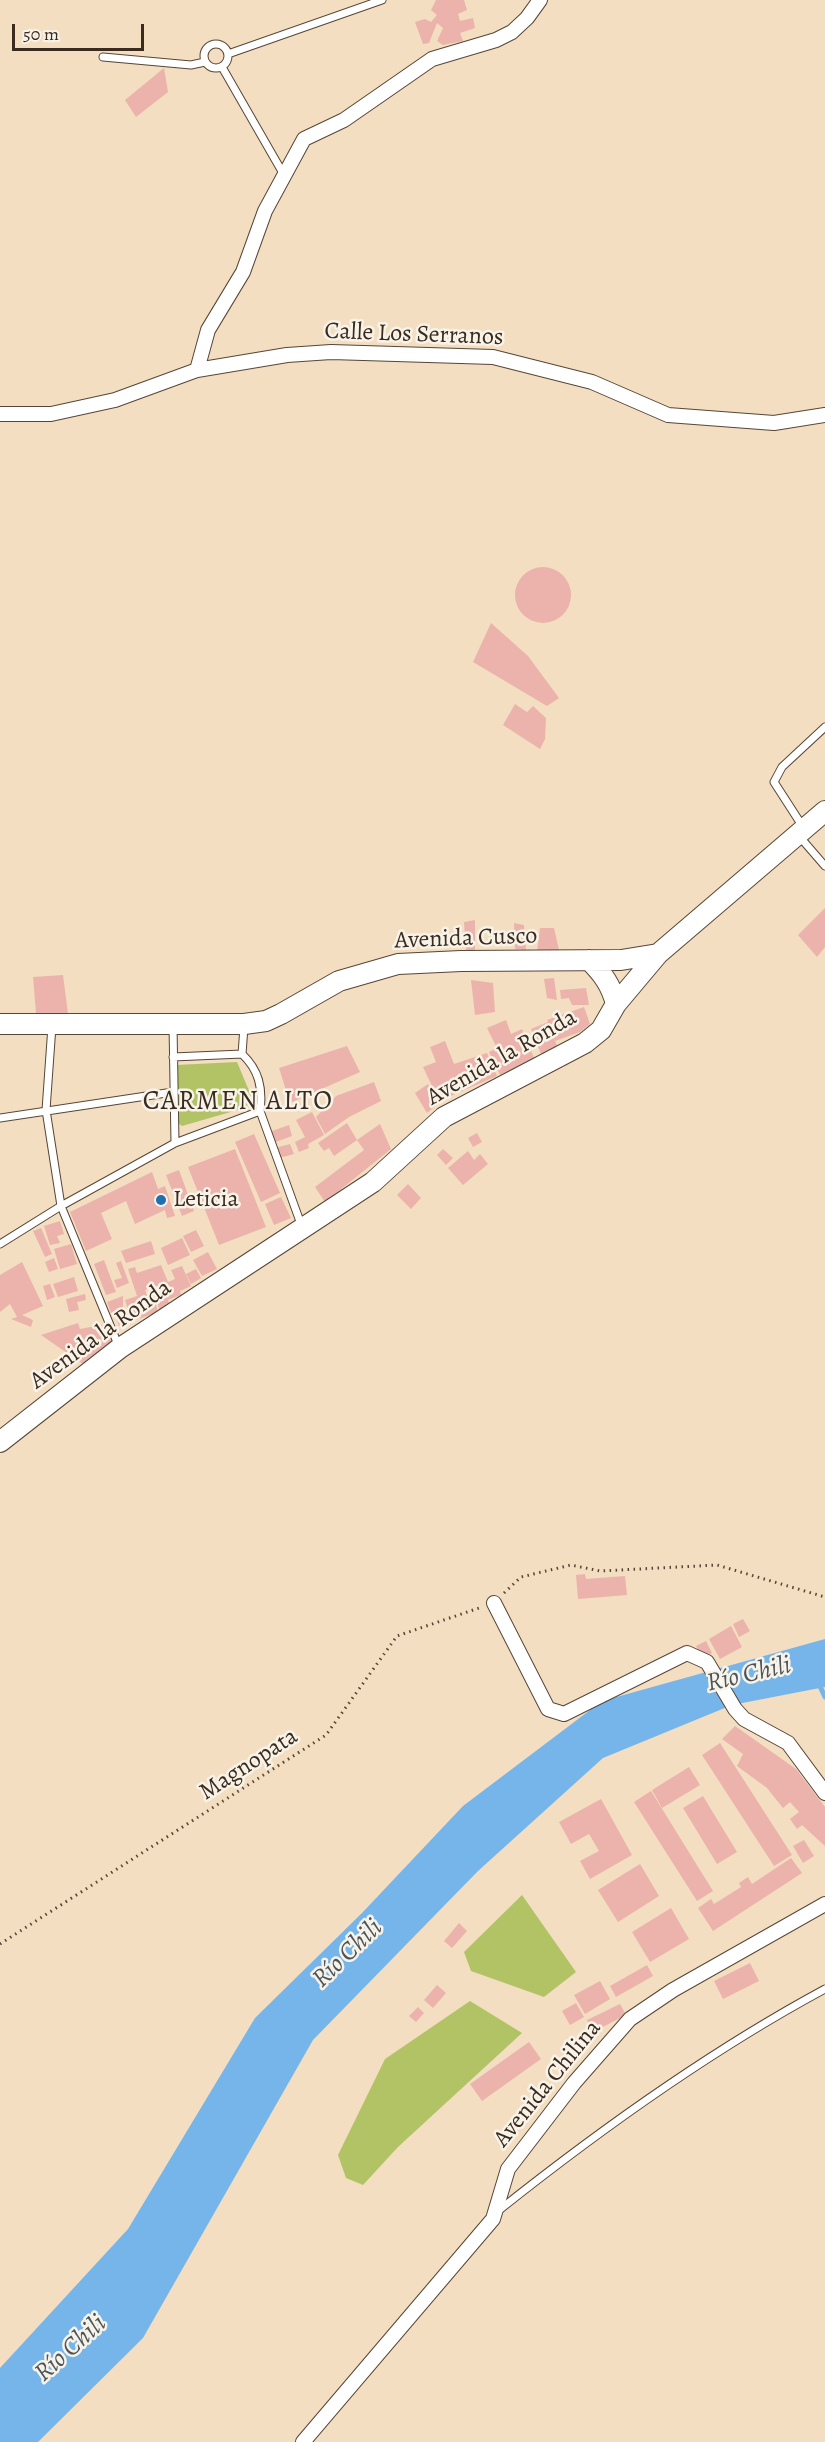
<!DOCTYPE html>
<html>
<head>
<meta charset="utf-8">
<style>
  body { margin:0 }
  #map { position:relative; width:825px; height:2442px; overflow:hidden; background:#f3dec1; font-family:Alegreya,serif }
  canvas { display:block }
  .scale { position:absolute; left:12px; top:24px; width:132px; height:27px; box-sizing:border-box; border:3px solid #3b2a1e; border-top:0; padding-left:8px; font-size:18px; line-height:21px; white-space:nowrap; color:#3b2a1e; -webkit-text-stroke:4px #f7f3e8; paint-order:stroke }
</style>
</head>
<body>
<div id="map">
<canvas width="825" height="2442"></canvas>
<div class="scale">50 m</div>
</div>
<script>
const context = document.querySelector('canvas').getContext('2d');
context.lineJoin = 'round';
function paint(path, color) { context.fillStyle = color; context.fill(path, 'evenodd'); }
function stroke(path, color, width, dash) { context.strokeStyle = color; context.lineWidth = width; context.lineCap = dash ? 'butt' : 'round'; context.setLineDash(dash || []); context.stroke(path); }
function write(font, color, halo, rows, align = 'center') {
  context.font = font + ' Alegreya,serif'; context.lineWidth = 5; context.setLineDash([]); context.textBaseline = 'middle'; context.strokeStyle = halo; context.fillStyle = color; for (const [text, x, y, turn = 0] of rows) {
    context.save(); context.translate(x, y); context.rotate((+turn || 0) * Math.PI / 180); context.textAlign = isNaN(turn) ? turn : align; if (halo) context.strokeText(text, 0, 0); context.fillText(text, 0, 0); context.restore();
  }
}
paint(new Path2D(`
  M 237,1062 L 255,1105 L 182,1126 L 178,1123 L 176,1065 Z
  M 522,1895 L 576,1972 L 544,1997 L 471,1971 L 464,1952 Z
  M 470,2001 L 522,2033 L 398,2147 L 363,2185 L 346,2178 L 338,2155 L 385,2059 Z`), '#b2c366');
paint(new Path2D(`
  M 825,1639 L 825,1687 L 732,1705 L 603,1758 L 478,1871 L 313,2040 L 143,2338 L 38,2442 L 0,2442 L 0,2368 L 128,2229 L 255,2018 L 362,1913 L 463,1806 L 602,1701 Z`), '#76b5ea');
stroke(new Path2D(`
  M 818,1682 L 825,1697`), '#76b5ea', 5);
paint(new Path2D(`
  M 436,0 L 464,0 L 467,10 L 458,14 L 460,21 L 473,18 L 475,28 L 460,33 L 463,41 L 443,45 L 437,41 L 443,28 L 437,23 L 429,43 L 423,44 L 415,22 L 425,19 L 431,22 L 437,15 L 431,10 Z
  M 164,68 L 168,92 L 136,117 L 125,100 Z
  M515 595a28 28 0 1 1 56 0a28 28 0 1 1-56 0Z
  M 491,623 L 528,656 L 559,698 L 547,706 L 473,662 Z
  M 515,704 L 527,712 L 533,706 L 546,718 L 545,739 L 540,749 L 503,725 Z
  M 825,908 L 825,947 L 817,957 L 798,935 Z
  M 475,920 L 475,951 L 466,951 L 464,922 Z
  M 514,923 L 524,925 L 526,950 L 515,949 Z
  M 540,928 L 554,928 L 559,950 L 537,951 Z
  M 63,975 L 68,1014 L 36,1013 L 33,977 Z
  M 554,978 L 557,1000 L 547,998 L 544,979 Z
  M 471,980 L 493,983 L 495,1012 L 475,1015 Z
  M 586,988 L 589,1005 L 572,1005 L 569,998 L 561,999 L 560,990 Z
  M 584,1007 L 590,1024 L 580,1032 L 555,1041 L 558,1047 L 541,1054 L 531,1029 L 548,1022 L 547,1020 Z
  M 506,1020 L 511,1034 L 522,1029 L 535,1060 L 500,1075 L 489,1052 L 497,1048 L 487,1028 Z
  M 445,1041 L 454,1064 L 487,1053 L 497,1076 L 439,1101 L 423,1067 L 436,1062 L 430,1047 Z
  M 347,1046 L 360,1072 L 290,1103 L 279,1068 Z
  M 374,1082 L 381,1101 L 349,1117 L 325,1134 L 316,1117 L 336,1096 Z
  M 428,1084 L 437,1105 L 427,1113 L 415,1093 Z
  M 312,1112 L 324,1135 L 308,1144 L 309,1148 L 299,1152 L 295,1142 L 305,1137 L 296,1120 Z
  M 347,1123 L 357,1140 L 334,1156 L 329,1148 L 324,1151 L 318,1143 Z
  M 380,1124 L 391,1149 L 325,1202 L 315,1187 L 364,1150 L 357,1140 Z
  M 289,1125 L 292,1136 L 273,1143 L 269,1132 Z
  M 477,1133 L 482,1142 L 473,1147 L 468,1138 Z
  M 254,1134 L 280,1193 L 261,1202 L 235,1142 Z
  M 290,1144 L 294,1154 L 279,1158 L 275,1148 Z
  M 235,1149 L 266,1227 L 219,1245 L 188,1167 Z
  M 443,1149 L 453,1158 L 446,1165 L 437,1155 Z
  M 468,1151 L 474,1160 L 480,1154 L 488,1164 L 463,1185 L 448,1168 Z
  M 179,1170 L 194,1211 L 182,1216 L 166,1175 Z
  M 152,1172 L 158,1189 L 165,1186 L 175,1216 L 167,1218 L 165,1210 L 135,1224 L 126,1201 L 101,1213 L 112,1239 L 86,1251 L 70,1212 Z
  M 408,1184 L 421,1198 L 411,1209 L 397,1195 Z
  M 281,1197 L 291,1218 L 274,1225 L 265,1204 Z
  M 60,1221 L 64,1234 L 57,1236 L 60,1243 L 50,1245 L 44,1226 Z
  M 41,1228 L 52,1254 L 45,1257 L 33,1231 Z
  M 196,1230 L 204,1246 L 191,1252 L 183,1236 Z
  M 182,1238 L 190,1255 L 168,1265 L 161,1248 Z
  M 151,1241 L 155,1254 L 126,1263 L 121,1251 Z
  M 71,1244 L 77,1264 L 60,1269 L 54,1249 Z
  M 208,1252 L 217,1269 L 202,1276 L 193,1260 Z
  M 54,1258 L 58,1269 L 49,1272 L 45,1262 Z
  M 104,1260 L 116,1292 L 106,1295 L 94,1264 Z
  M 121,1261 L 129,1283 L 117,1288 L 114,1280 L 122,1278 L 116,1263 Z
  M 22,1262 L 43,1306 L 22,1315 L 33,1320 L 31,1327 L 11,1319 L 17,1317 L 10,1304 L 0,1312 L 0,1275 Z
  M 161,1265 L 168,1282 L 175,1279 L 171,1270 L 182,1266 L 191,1286 L 180,1291 L 181,1295 L 168,1300 L 171,1308 L 160,1312 L 156,1299 L 166,1295 L 163,1284 L 145,1290 L 149,1302 L 155,1300 L 158,1312 L 119,1326 L 115,1314 L 128,1309 L 125,1300 L 137,1296 L 128,1269 L 135,1267 L 137,1273 Z
  M 196,1269 L 201,1278 L 191,1284 L 186,1274 Z
  M 74,1277 L 78,1291 L 58,1297 L 53,1284 Z
  M 50,1284 L 55,1297 L 47,1300 L 43,1286 Z
  M 85,1294 L 86,1300 L 77,1302 L 79,1310 L 69,1312 L 66,1299 Z
  M 123,1296 L 123,1309 L 111,1313 L 107,1302 Z
  M 78,1323 L 80,1329 L 107,1324 L 117,1347 L 83,1364 L 41,1335 Z
  M 585,1574 L 586,1579 L 625,1576 L 627,1595 L 578,1599 L 576,1575 Z
  M 743,1619 L 750,1631 L 739,1637 L 733,1624 Z
  M 731,1626 L 742,1647 L 720,1659 L 709,1639 Z
  M 706,1641 L 712,1653 L 702,1658 L 696,1646 Z
  M 735,1726 L 796,1769 L 825,1807 L 825,1846 L 802,1825 L 797,1829 L 790,1819 L 799,1812 L 790,1802 L 783,1808 L 767,1788 L 737,1766 L 743,1754 L 722,1739 Z
  M 720,1743 L 792,1855 L 774,1866 L 702,1755 Z
  M 689,1767 L 700,1785 L 662,1808 L 652,1790 Z
  M 651,1791 L 713,1891 L 697,1901 L 634,1802 Z
  M 703,1796 L 737,1852 L 717,1864 L 683,1808 Z
  M 601,1799 L 632,1855 L 590,1879 L 580,1861 L 599,1851 L 589,1834 L 571,1844 L 559,1822 Z
  M 804,1840 L 814,1856 L 803,1863 L 793,1846 Z
  M 791,1858 L 802,1873 L 713,1931 L 698,1908 L 711,1899 L 714,1904 L 741,1887 L 739,1883 L 748,1877 L 752,1884 Z
  M 640,1864 L 659,1896 L 618,1922 L 598,1890 Z
  M 671,1908 L 689,1939 L 650,1962 L 632,1932 Z
  M 459,1923 L 467,1931 L 452,1948 L 444,1941 Z
  M 750,1963 L 759,1981 L 723,1999 L 714,1981 Z
  M 647,1965 L 653,1976 L 616,1997 L 610,1986 Z
  M 600,1981 L 610,1999 L 585,2014 L 574,1995 Z
  M 437,1985 L 446,1993 L 433,2008 L 424,2000 Z
  M 576,2003 L 584,2017 L 570,2025 L 562,2011 Z
  M 620,2004 L 626,2015 L 593,2032 L 587,2020 Z
  M 418,2007 L 424,2013 L 416,2022 L 409,2016 Z
  M 529,2042 L 541,2059 L 482,2101 L 470,2084 Z`), '#ebb3ab');
const lane = new Path2D(`
  M204 56a12 12 0 1 1 24 0a12 12 0 1 1-24 0Z
  M 228,54 L 382,0
  M 103,57 L 191,65 L 205,62
  M 222,67 L 284,175
  M 803,827 L 774,782 L 782,767 L 825,727
  M 799,836 L 825,866
  M 173,1025 L 175,1143
  M 52,1026 L 46,1110 L 61,1206 L 119,1347
  M 242,1054 L 244,1027
  M 260,1111 L 302,1227
  M 0,1118 L 173,1092
  M 0,1244 L 61,1206 L 175,1143 L 260,1111 C 263,1088 259,1070 242,1054 L 173,1057
  M 498,2211 C 601,2129 710,2051 825,1989`);
const street = new Path2D(`
  M 197,370 L 208,330 L 243,272 L 265,211 L 304,139 L 344,120 L 432,59 L 496,40 L 512,32 L 527,18 L 540,0
  M 0,414 L 51,414 L 115,400 L 197,370 L 287,355 L 331,352 L 493,357 L 592,382 L 668,415 L 774,423 L 825,415
  M 494,1603 L 548,1709 L 564,1714 L 687,1653 L 707,1662 L 735,1709 L 744,1719 L 788,1743 L 825,1793
  M 303,2442 L 493,2219 L 508,2169 L 574,2083 L 630,2019 L 673,1990 L 825,1904`);
const secondary = new Path2D(`
  M 589,960 C 603,974 611,985 616,1004
  M 0,1024 L 244,1024 L 266,1021 L 281,1014 L 339,981 L 398,964 L 461,961 L 621,960 L 658,954
  M 0,1442 L 120,1348 L 373,1182 L 444,1117 L 585,1043 L 601,1030 L 616,1004 L 658,954 L 825,811`);
stroke(lane, '#574536', 9);
stroke(street, '#574536', 16);
stroke(secondary, '#574536', 22);
stroke(new Path2D(`
  M 504,1593 L 521,1577 L 571,1565 L 600,1571 L 717,1565 L 825,1597
  M 0,1944 L 326,1735 L 397,1636 L 482,1607`), '#574536', 3, [1.5, 4.5]);
stroke(lane, '#fff', 7);
stroke(street, '#fff', 14);
stroke(secondary, '#fff', 20);
for (const [x, y, r, color] of [
  [161,1200,6,"#1f6fb2"]
]) { const dot = new Path2D(); dot.arc(x, y, r, 0, 2 * Math.PI); context.fillStyle = color; context.fill(dot); stroke(dot, '#f7f3e8', 2); }
write('24px', '#3b2a1e', '#f7f3e8', [
  ["Calle Los Serranos",414,335,2],
  ["Avenida Cusco",466,939,-2],
  ["Avenida la Ronda",502,1058,-30],
  ["Avenida la Ronda",101,1335,-36],
  ["Magnopata",249,1765,-33],
  ["Avenida Chilina",548,2084,-51]
]);
write('24px', '#3b2a1e', '#f7f3e8', [
  ["Leticia",173,1200]
], 'left');
write('italic 26px', '#4d545b', '#f7f3e8', [
  ["Río Chili",749,1675,-13],
  ["Río Chili",348,1954,-44],
  ["Río Chili",71,2349,-42]
]);
context.letterSpacing = '1.5px';
write('27px', '#3b2a1e', '#f7f3e8', [
  ["CARMEN ALTO",238,1102]
]);
context.letterSpacing = '0px';
</script>
</body>
</html>
